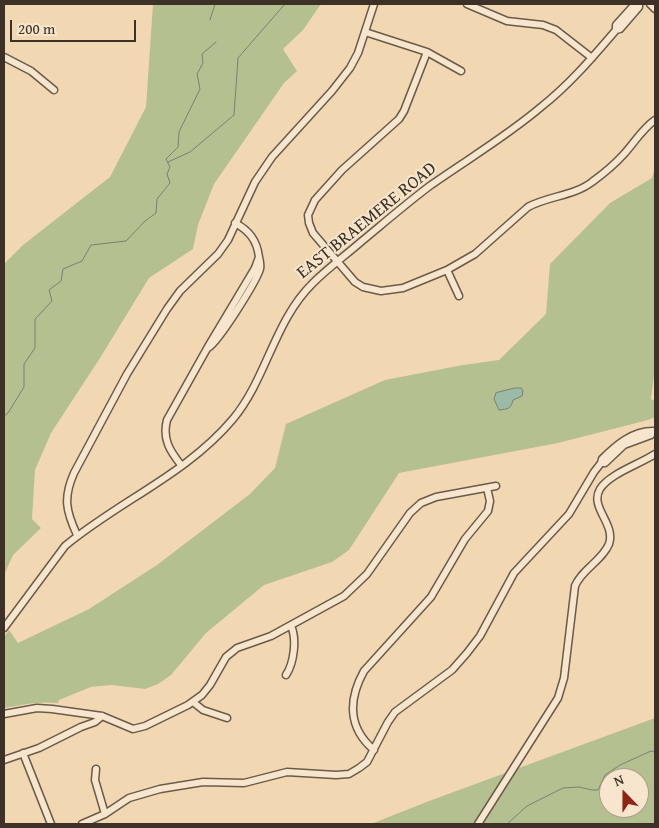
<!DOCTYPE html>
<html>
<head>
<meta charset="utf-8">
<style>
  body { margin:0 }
  #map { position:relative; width:659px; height:828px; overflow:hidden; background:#f2d8b2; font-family:"Gentium Book Plus",serif }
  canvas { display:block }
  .frame { position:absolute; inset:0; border:5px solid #3c3027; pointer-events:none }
  .north { position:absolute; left:599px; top:768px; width:50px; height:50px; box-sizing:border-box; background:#f7e6cd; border:1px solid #ac9d8b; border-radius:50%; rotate:338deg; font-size:14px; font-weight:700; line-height:20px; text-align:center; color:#3c3027 }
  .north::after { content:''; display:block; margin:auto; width:18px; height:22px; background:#8f2418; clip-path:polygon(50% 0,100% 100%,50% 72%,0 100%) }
  .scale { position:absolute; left:10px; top:20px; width:126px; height:22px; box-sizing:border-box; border:2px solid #3c3027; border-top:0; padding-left:6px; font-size:15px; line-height:18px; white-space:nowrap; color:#3c3027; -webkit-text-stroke:4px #f7e6cd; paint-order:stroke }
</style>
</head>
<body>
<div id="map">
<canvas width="659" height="828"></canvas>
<div class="frame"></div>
<div class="north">N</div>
<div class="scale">200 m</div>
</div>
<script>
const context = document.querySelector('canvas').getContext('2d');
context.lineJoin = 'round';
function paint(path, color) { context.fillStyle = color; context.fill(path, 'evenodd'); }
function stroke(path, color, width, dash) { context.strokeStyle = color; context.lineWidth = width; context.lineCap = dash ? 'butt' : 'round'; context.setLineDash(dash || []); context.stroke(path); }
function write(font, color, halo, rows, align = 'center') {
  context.font = font + ' "Gentium Book Plus",serif'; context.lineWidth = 4; context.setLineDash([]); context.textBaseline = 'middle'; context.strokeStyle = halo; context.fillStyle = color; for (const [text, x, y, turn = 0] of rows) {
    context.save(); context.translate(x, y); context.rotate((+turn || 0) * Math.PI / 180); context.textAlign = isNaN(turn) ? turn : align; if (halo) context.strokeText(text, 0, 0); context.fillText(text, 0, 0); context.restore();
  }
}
paint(new Path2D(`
  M 153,4 L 321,4 L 303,30 L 283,49 L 297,71 L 284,83 L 214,184 L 198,225 L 193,249 L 149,278 L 100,358 L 51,433 L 35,470 L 32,519 L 41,528 L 13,555 L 4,575 L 4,264 L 23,245 L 110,177 L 146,107 Z
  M 655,167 L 655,368 L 651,399 L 655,401 L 655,417 L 648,420 L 558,443 L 399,473 L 349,550 L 332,562 L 264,585 L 206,633 L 171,675 L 158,684 L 145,689 L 111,685 L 91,687 L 59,700 L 58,703 C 39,701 22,705 4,708 L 4,637 L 9,630 L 18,643 L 89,609 L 157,565 L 250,494 L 275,468 L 286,424 L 385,380 L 463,365 L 499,360 L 546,314 L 550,264 L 610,203 L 652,178 Z
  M 655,718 L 655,824 L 371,824 L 429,801 ZM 609,778 L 639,778 L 639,808 L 609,808 Z`), '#b5c090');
const water = new Path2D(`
  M 515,388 L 521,388 L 523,391 L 522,396 L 513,400 C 511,409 508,409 499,410 L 494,399 L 496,393 Z`);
paint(water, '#9cbaa8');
stroke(water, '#768374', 1);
stroke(new Path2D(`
  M 210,20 L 215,4
  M 168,162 L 190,152 L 234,115 L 238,58 L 284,5 L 283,4
  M 4,416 L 8,413 L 24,387 L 24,364 L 35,348 L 35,319 L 52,301 L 49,290 L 61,281 L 63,269 L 82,261 L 91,245 L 126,241 L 145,221 L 156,213 L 157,199 L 170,183 L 167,174 L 170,167 L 166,159 L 178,147 L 179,132 L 200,89 L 197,74 L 203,63 L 202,54 L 216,42
  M 507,824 L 527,806 L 563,788 L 579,787 L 592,790 L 598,790 L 605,775 L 620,765 L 651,751 L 655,752`), '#768374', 1);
const minor = new Path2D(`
  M 467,4 L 507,21 L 543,25 L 556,30 L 592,58
  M 650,4 L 655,9
  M 616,30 L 616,25 L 635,4 L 639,4
  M 365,32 L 427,52 L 461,71
  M 427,52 L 404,111 L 399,119 L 342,170 L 315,200 L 308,215 L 309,223 L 313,233 L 355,282 L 363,287 L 381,291 L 403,288 L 447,270 L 475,254 L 528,207 C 548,196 574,196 592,182 C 603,174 615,164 624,154 C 634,143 643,128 655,120
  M 4,57 L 31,71 L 54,90
  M 235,223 C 250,231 257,241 259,257
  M 447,270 L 459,296
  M 601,463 L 605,463 L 624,445 L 651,435 L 652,433
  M 181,465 C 170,451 162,439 167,420 L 209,345 L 255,268 L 259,257 C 260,261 261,265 260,269 C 256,282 219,341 208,348
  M 77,535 C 66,511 63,498 74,473 L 127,374 L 167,309 L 180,291 L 218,254 L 228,240 L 255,182 L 272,157 L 332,91 L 350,68 L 358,53 L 374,4
  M 4,628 L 65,546 C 119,501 187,474 233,419 C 267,378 274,321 313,283 C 328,268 346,255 362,241 C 385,222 407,203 431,185 C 468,159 507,136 541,107 C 569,85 593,57 616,30 L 620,29 L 639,7 L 639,4
  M 286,675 C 294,663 297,639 291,626
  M 193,702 L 203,710 L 227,718
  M 4,714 L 37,708 L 52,709 L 102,716 L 133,729 L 145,726 L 188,705 L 202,695 L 210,685 L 226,657 L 237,648 L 271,636 L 344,596 L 367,574 L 410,513 L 421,503 L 436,497 L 496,486
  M 374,750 C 348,728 348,700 364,671 L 431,597 L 465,539 L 488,511 L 490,501 L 487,488
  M 23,753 L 51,824
  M 4,760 L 39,748 L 81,727 L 95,722 L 102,716
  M 96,769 L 95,780 L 105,814
  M 82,824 L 105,814 L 129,798 L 160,789 L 203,782 L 244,783 L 287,772 L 336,775 L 349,774 L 359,768 L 367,762 L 388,722 L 395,712 L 452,670 L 467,653 L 480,636 L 514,573 L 569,514 L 594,472 L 601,463 L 602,459 C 616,445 632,431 653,431
  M 478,824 L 558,698 L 564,678 L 575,586 C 582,569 602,561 609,544 C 616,524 589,507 600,489 C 609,474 640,464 655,454`);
stroke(minor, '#6a5a4a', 9);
stroke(minor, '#f7e6cd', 6);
write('18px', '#3c3027', '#f7e6cd', [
  ["EAST BRAEMERE ROAD",367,221,-39]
]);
</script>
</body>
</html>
